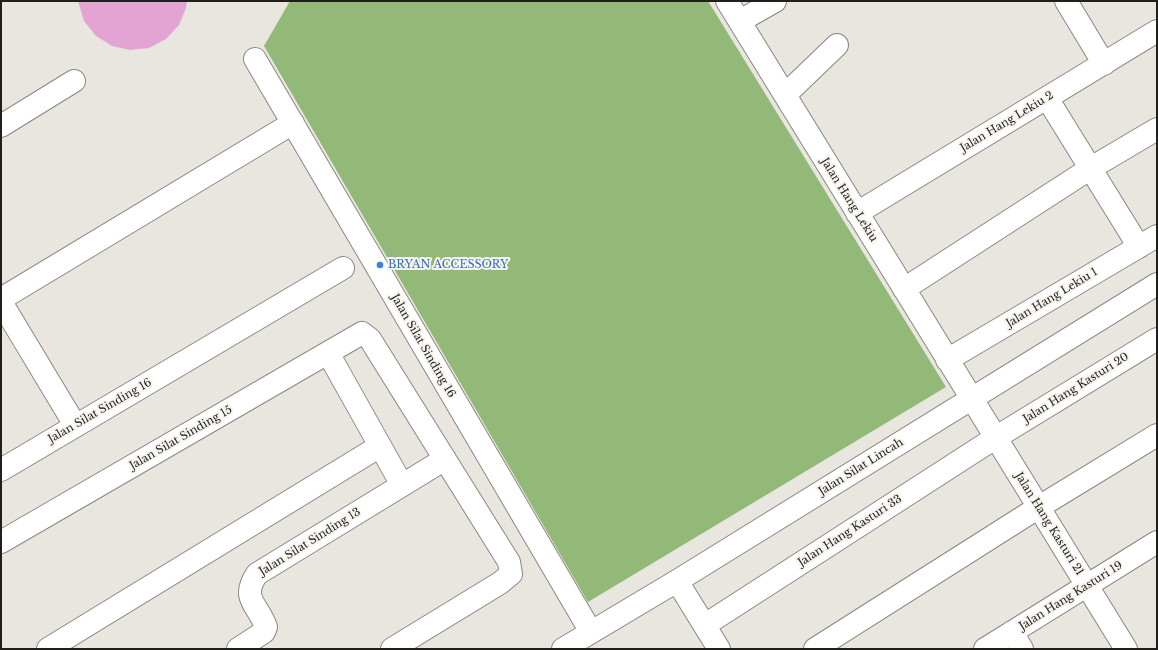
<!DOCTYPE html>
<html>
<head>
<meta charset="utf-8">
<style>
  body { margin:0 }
  #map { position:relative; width:1158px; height:650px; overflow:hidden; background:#e9e6e0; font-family:"Libre Baskerville",serif }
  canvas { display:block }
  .frame { position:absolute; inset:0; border:2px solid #201f1c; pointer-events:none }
</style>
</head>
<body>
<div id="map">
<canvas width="1158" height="650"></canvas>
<div class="frame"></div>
</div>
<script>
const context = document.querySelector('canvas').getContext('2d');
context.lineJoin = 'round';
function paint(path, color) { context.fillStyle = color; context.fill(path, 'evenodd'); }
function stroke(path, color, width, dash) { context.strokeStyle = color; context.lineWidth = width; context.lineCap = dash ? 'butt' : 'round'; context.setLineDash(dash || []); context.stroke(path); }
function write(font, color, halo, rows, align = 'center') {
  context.font = font + ' "Libre Baskerville",serif'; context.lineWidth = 4; context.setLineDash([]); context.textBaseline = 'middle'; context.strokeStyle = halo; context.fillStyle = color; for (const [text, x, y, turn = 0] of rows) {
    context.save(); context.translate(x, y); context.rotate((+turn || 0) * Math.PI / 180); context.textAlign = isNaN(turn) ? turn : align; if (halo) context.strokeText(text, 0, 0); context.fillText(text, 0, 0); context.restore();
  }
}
paint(new Path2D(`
  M 290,1 L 708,1 L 946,387 L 588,602 L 264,46 Z`), '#93b979');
paint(new Path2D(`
  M 78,1 L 187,1 L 186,8 L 179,25 L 166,39 L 149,48 L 130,50 L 112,46 L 96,36 L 84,21 Z`), '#e4a4d3');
const minor = new Path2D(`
  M 727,1 L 1126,649
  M 1066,1 L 1104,64
  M 740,21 L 775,1
  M 255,59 L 591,632
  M 785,95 L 837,45
  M 1047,98 L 1139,247
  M 1,126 L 74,81
  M 857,213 L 1157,31
  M 904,289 L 1091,168 L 1157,129
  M 1,299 L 293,123
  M 1,302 L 75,425
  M 328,353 L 402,485
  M 947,360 L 1157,236
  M 1,470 L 343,268
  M 1,542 L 362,333 L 370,339 L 509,562 L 511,574 L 500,583 L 392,649
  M 677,581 L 719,649
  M 705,625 L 995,438 L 1157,339
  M 1012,632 L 1022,649
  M 48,649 L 380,446
  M 238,649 L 264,632 L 266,627 C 258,604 240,599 257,574 L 445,459
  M 563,649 L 677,581 L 1157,284
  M 815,649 L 1039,507 L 1157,435
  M 985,649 L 1157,542`);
stroke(minor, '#898781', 24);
stroke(minor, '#fff', 22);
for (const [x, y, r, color] of [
  [380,265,4,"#3f7fe0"]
]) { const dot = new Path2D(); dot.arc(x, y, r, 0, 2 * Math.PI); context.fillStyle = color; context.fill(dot); stroke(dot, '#f6f4ed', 1.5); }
write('11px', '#201f1c', '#f6f4ed', [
  ["Jalan Hang Lekiu 2",1007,122,-31],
  ["Jalan Hang Lekiu",849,200,58],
  ["Jalan Hang Lekiu 1",1052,298,-31],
  ["Jalan Silat Sinding 16",423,346,60],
  ["Jalan Hang Kasturi 20",1076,388,-32],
  ["Jalan Silat Sinding 16",100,411,-30],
  ["Jalan Silat Sinding 15",181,438,-30],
  ["Jalan Silat Lincah",861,467,-32],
  ["Jalan Hang Kasturi 21",1049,524,58],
  ["Jalan Hang Kasturi 33",850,531,-33],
  ["Jalan Silat Sinding 13",310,542,-32],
  ["Jalan Hang Kasturi 19",1071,596,-32]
]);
write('11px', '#366cbe', '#f6f4ed', [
  ["BRYAN ACCESSORY",388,265]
], 'left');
</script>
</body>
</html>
